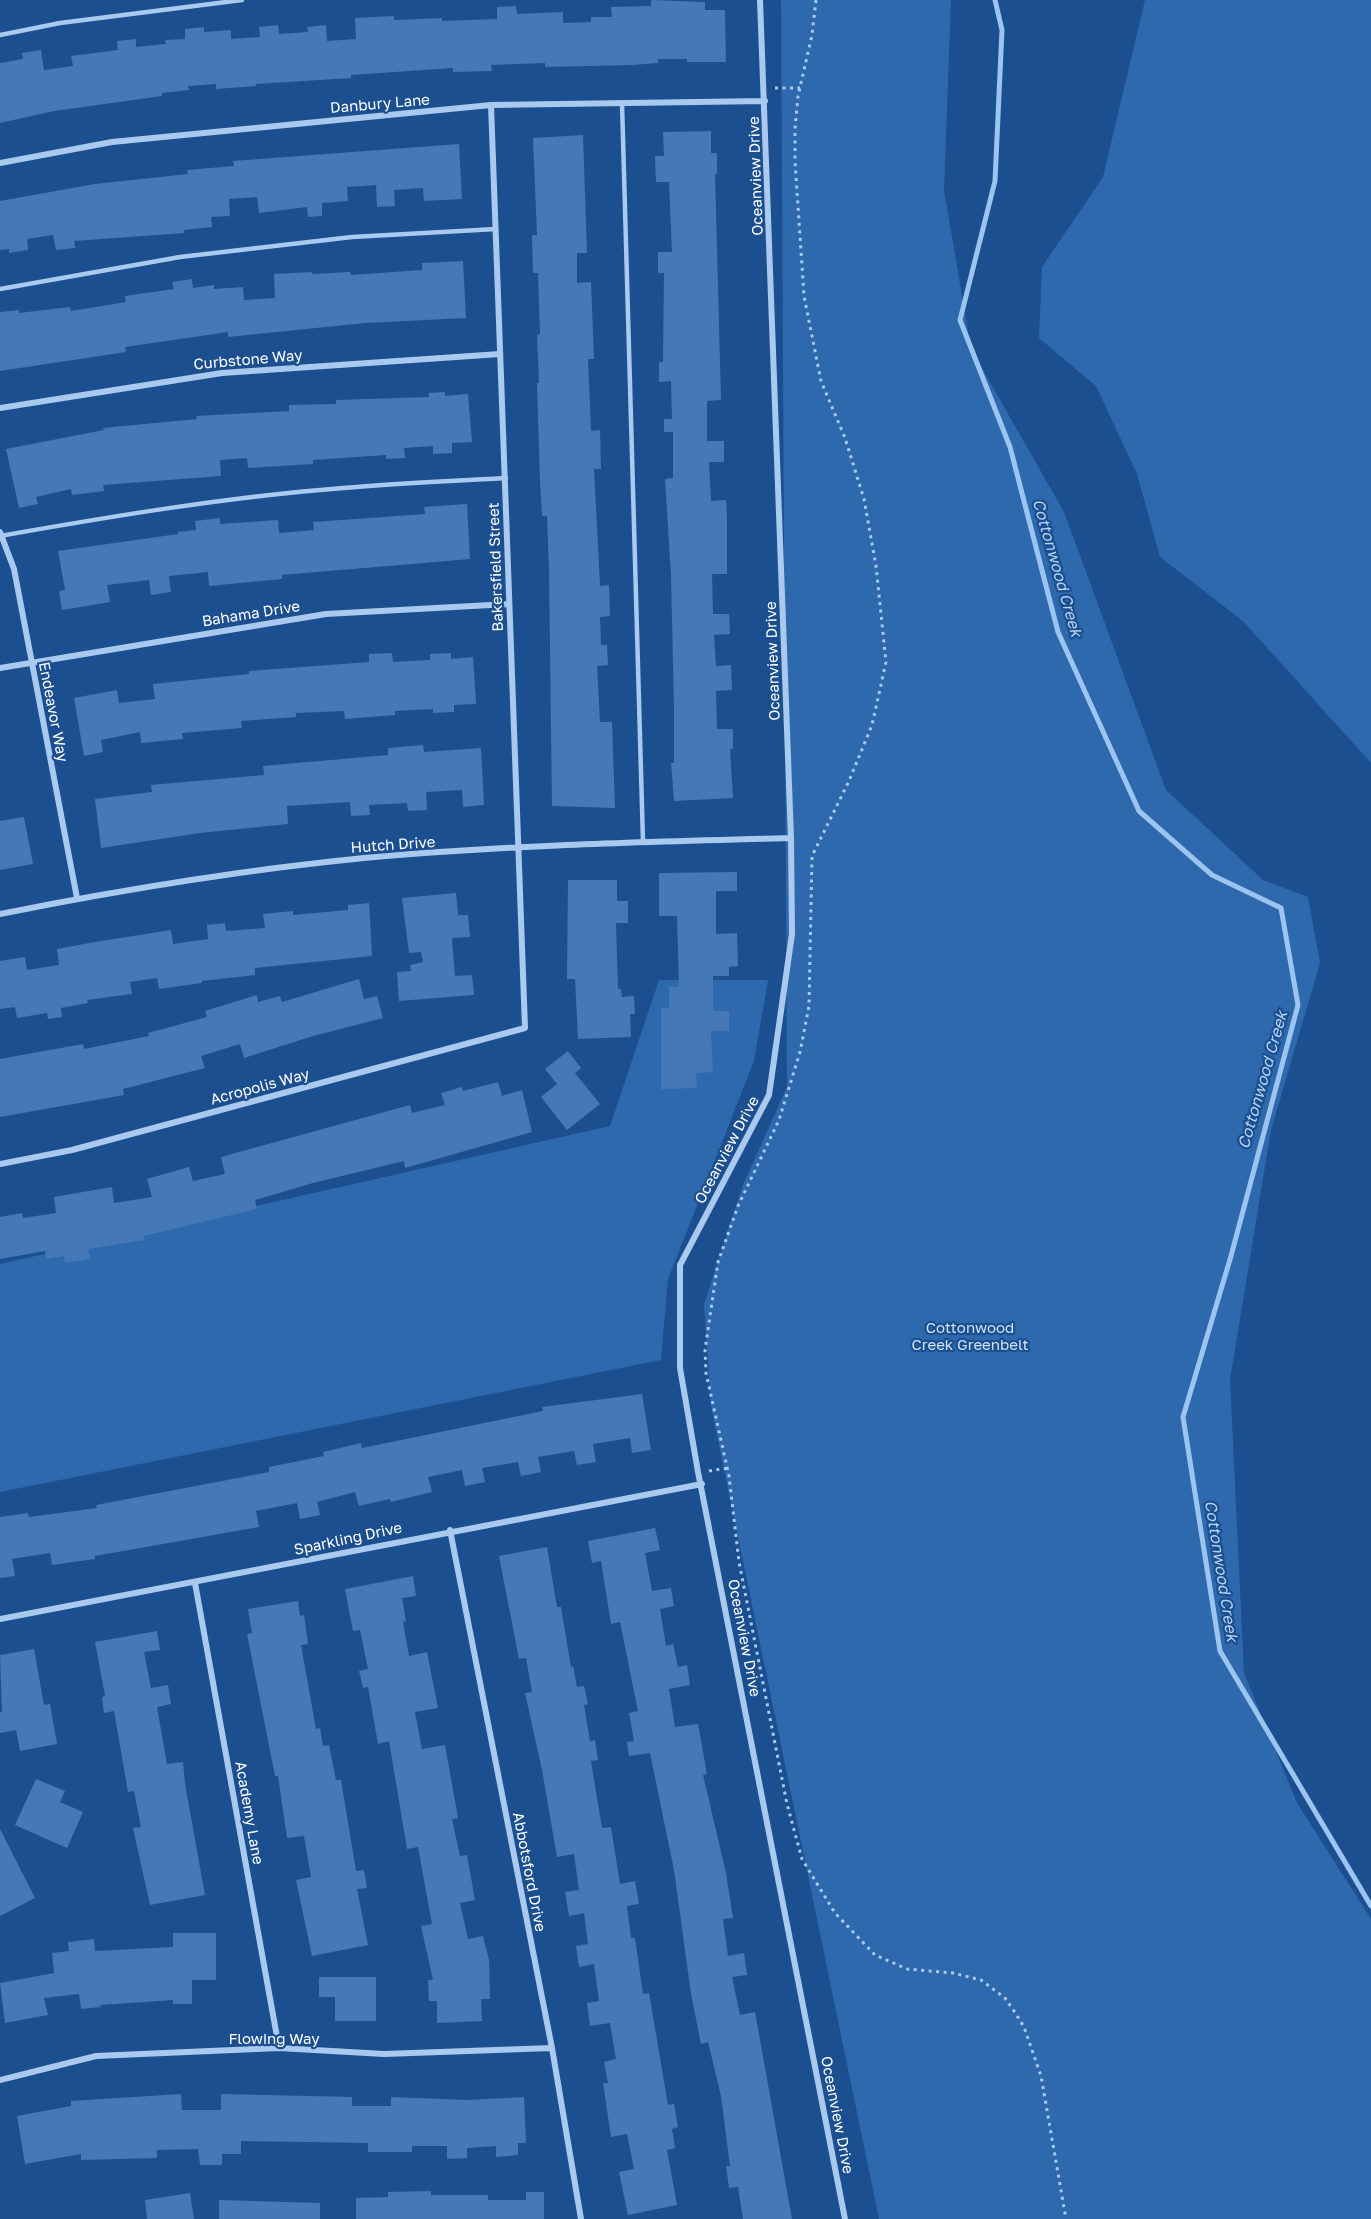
<!DOCTYPE html>
<html>
<head>
<meta charset="utf-8">
<style>
  body { margin:0 }
  canvas { display:block; background:#1b4f8f }
</style>
</head>
<body>
<canvas width="1371" height="2219"></canvas>
<script>
const context = document.querySelector('canvas').getContext('2d');
context.lineJoin = 'round';
function paint(path, color) { context.fillStyle = color; context.fill(path, 'evenodd'); }
function stroke(path, color, width, dash) { context.strokeStyle = color; context.lineWidth = width; context.lineCap = dash ? 'butt' : 'round'; context.setLineDash(dash || []); context.stroke(path); }
function write(font, color, halo, rows, align = 'center') {
  context.font = font + ' "Golos Text",sans-serif'; context.lineWidth = 4.5; context.setLineDash([]); context.textBaseline = 'middle'; context.strokeStyle = halo; context.fillStyle = color; for (const [text, x, y, turn = 0] of rows) {
    context.save(); context.translate(x, y); context.rotate((+turn || 0) * Math.PI / 180); context.textAlign = isNaN(turn) ? turn : align; if (halo) context.strokeText(text, 0, 0); context.fillText(text, 0, 0); context.restore();
  }
}
paint(new Path2D(`
  M 781,0 L 951,0 L 944,190 L 971,349 L 1064,512 L 1166,790 L 1263,880 L 1308,897 L 1320,963 L 1271,1130 L 1230,1380 L 1244,1673 L 1297,1803 L 1371,1919 L 1371,2219 L 879,2219 L 711,1406 L 704,1304 L 743,1185 L 787,1087 Z
  M 1145,0 L 1371,0 L 1371,763 L 1243,621 L 1160,557 L 1137,474 L 1096,386 L 1039,338 L 1042,267 L 1103,177 Z
  M 659,980 L 768,980 L 754,1061 L 668,1279 L 661,1360 L 0,1492 L 0,1264 L 610,1126 Z`), '#2e69ad');
stroke(new Path2D(`
  M 995,0 L 1002,30 L 995,181 L 960,320 L 1010,447 L 1058,632 L 1139,811 L 1212,875 L 1281,908 L 1298,1005 L 1231,1256 L 1183,1417 L 1220,1651 L 1371,1906`), '#9cc4f0', 5);
paint(new Path2D(`
  M 651,0 L 705,2 L 705,10 L 725,10 L 726,62 L 687,62 L 687,59 L 658,59 L 658,63 L 632,65 L 545,67 L 545,63 L 491,65 L 492,71 L 453,72 L 453,68 L 351,75 L 351,78 L 256,84 L 256,86 L 216,89 L 216,84 L 188,86 L 189,90 L 162,93 L 162,96 L 54,111 L 0,123 L 0,63 L 23,59 L 22,53 L 41,50 L 44,70 L 73,66 L 71,56 L 118,50 L 117,41 L 136,39 L 136,47 L 166,44 L 165,40 L 185,39 L 185,29 L 204,27 L 204,32 L 231,30 L 231,39 L 260,37 L 259,27 L 278,25 L 279,34 L 308,32 L 307,27 L 326,25 L 327,41 L 356,39 L 355,18 L 394,16 L 394,20 L 442,18 L 442,21 L 497,19 L 497,7 L 516,6 L 517,14 L 563,12 L 563,23 L 591,22 L 591,17 L 612,17 L 611,7 L 651,6 Z
  M 711,131 L 711,153 L 717,153 L 717,174 L 715,174 L 721,400 L 707,401 L 707,441 L 724,441 L 724,462 L 709,462 L 711,501 L 726,500 L 727,519 L 727,574 L 712,574 L 713,614 L 729,614 L 730,634 L 714,635 L 716,666 L 731,665 L 732,690 L 716,691 L 717,729 L 733,729 L 733,749 L 730,749 L 733,798 L 674,801 L 671,763 L 674,763 L 674,708 L 671,575 L 665,479 L 673,478 L 673,432 L 664,432 L 664,419 L 672,419 L 671,381 L 659,382 L 659,362 L 663,362 L 664,273 L 658,273 L 658,252 L 672,252 L 669,182 L 656,182 L 655,156 L 664,156 L 663,132 Z
  M 583,135 L 587,253 L 577,253 L 577,283 L 591,282 L 594,359 L 588,359 L 591,431 L 600,430 L 601,469 L 594,469 L 597,526 L 600,586 L 609,585 L 610,616 L 600,617 L 601,645 L 607,645 L 608,665 L 597,666 L 600,722 L 612,722 L 615,808 L 552,806 L 549,569 L 547,516 L 542,516 L 540,481 L 537,383 L 539,383 L 537,335 L 540,334 L 538,273 L 533,273 L 532,235 L 537,235 L 533,138 Z
  M 459,144 L 462,199 L 424,201 L 423,188 L 394,190 L 395,206 L 377,207 L 376,185 L 347,187 L 348,201 L 322,203 L 322,216 L 308,217 L 307,207 L 259,213 L 257,197 L 229,199 L 230,216 L 211,217 L 212,227 L 184,230 L 184,233 L 74,241 L 75,248 L 56,250 L 53,235 L 27,239 L 28,250 L 9,253 L 9,249 L 0,250 L 0,201 L 95,184 L 188,174 L 187,170 L 234,166 L 233,161 Z
  M 463,261 L 466,318 L 365,323 L 228,337 L 228,332 L 125,347 L 126,352 L 0,371 L 0,312 L 19,310 L 19,313 L 70,307 L 71,311 L 126,302 L 125,296 L 174,289 L 172,282 L 192,279 L 193,288 L 214,285 L 214,289 L 243,287 L 244,300 L 275,298 L 274,274 L 312,272 L 312,274 L 350,272 L 351,275 L 422,270 L 422,263 Z
  M 445,392 L 445,396 L 468,394 L 472,442 L 452,443 L 452,453 L 433,454 L 433,446 L 404,448 L 405,458 L 386,459 L 386,455 L 313,460 L 313,464 L 248,468 L 247,458 L 220,460 L 221,476 L 103,485 L 104,491 L 72,495 L 71,489 L 36,497 L 38,504 L 19,508 L 6,449 L 104,430 L 103,428 L 197,419 L 196,416 L 289,411 L 289,405 L 336,404 L 336,400 L 429,397 L 429,393 Z
  M 467,504 L 470,559 L 282,575 L 282,579 L 209,586 L 208,572 L 169,576 L 171,592 L 151,595 L 149,580 L 107,585 L 110,602 L 62,610 L 59,591 L 65,590 L 58,551 L 178,534 L 178,532 L 196,530 L 195,521 L 220,518 L 220,524 L 278,520 L 279,533 L 314,530 L 313,522 L 425,514 L 424,507 Z
  M 392,653 L 393,662 L 430,660 L 430,654 L 451,653 L 451,659 L 473,657 L 476,704 L 454,705 L 454,712 L 433,713 L 433,709 L 395,711 L 395,715 L 345,719 L 344,711 L 296,713 L 296,717 L 241,721 L 242,728 L 182,733 L 183,739 L 141,743 L 140,732 L 101,740 L 103,752 L 84,756 L 74,698 L 117,690 L 119,703 L 155,699 L 153,684 L 249,674 L 249,671 L 369,662 L 369,654 Z
  M 423,745 L 424,752 L 481,748 L 484,805 L 463,807 L 462,790 L 426,792 L 427,810 L 408,811 L 407,803 L 369,805 L 370,815 L 351,816 L 350,802 L 287,806 L 288,824 L 200,833 L 101,848 L 95,799 L 152,792 L 151,785 L 264,775 L 263,766 L 388,755 L 388,748 Z
  M 24,817 L 33,864 L 0,870 L 0,821 Z
  M 737,872 L 737,891 L 716,891 L 716,934 L 737,933 L 738,966 L 729,967 L 729,976 L 713,976 L 713,1011 L 729,1011 L 729,1031 L 711,1031 L 713,1072 L 696,1073 L 697,1088 L 661,1089 L 661,1008 L 669,1008 L 669,987 L 679,987 L 677,916 L 659,916 L 659,873 Z
  M 568,880 L 617,880 L 617,901 L 628,901 L 628,923 L 616,923 L 618,989 L 621,989 L 622,997 L 634,996 L 635,1014 L 630,1014 L 631,1037 L 578,1039 L 575,979 L 567,979 Z
  M 456,893 L 458,915 L 468,915 L 470,937 L 452,938 L 455,976 L 472,975 L 474,995 L 399,1001 L 397,972 L 411,971 L 410,965 L 423,962 L 421,952 L 409,953 L 402,898 Z
  M 369,903 L 372,956 L 255,968 L 255,975 L 202,981 L 202,983 L 159,989 L 157,978 L 130,982 L 132,994 L 87,1000 L 88,1003 L 61,1008 L 62,1017 L 48,1019 L 47,1013 L 17,1018 L 15,1007 L 0,1009 L 0,961 L 25,957 L 27,970 L 59,965 L 57,949 L 95,942 L 171,930 L 173,944 L 208,939 L 207,925 L 225,923 L 226,931 L 265,928 L 263,914 L 293,911 L 293,915 L 348,910 L 348,905 Z
  M 359,979 L 364,999 L 377,996 L 383,1018 L 313,1036 L 244,1058 L 240,1044 L 201,1056 L 205,1068 L 123,1089 L 124,1095 L 0,1117 L 0,1059 L 83,1044 L 84,1049 L 149,1036 L 148,1033 L 207,1017 L 205,1011 L 257,995 L 258,1002 L 280,996 L 282,1002 Z
  M 568,1051 L 581,1068 L 575,1073 L 600,1104 L 567,1130 L 541,1097 L 557,1084 L 545,1069 Z
  M 498,1082 L 502,1096 L 522,1090 L 532,1132 L 405,1168 L 404,1161 L 313,1183 L 255,1200 L 257,1209 L 144,1236 L 145,1240 L 88,1249 L 90,1259 L 65,1263 L 64,1256 L 46,1259 L 45,1251 L 0,1259 L 0,1217 L 22,1213 L 23,1218 L 56,1213 L 54,1197 L 112,1187 L 114,1203 L 152,1197 L 147,1179 L 189,1167 L 193,1181 L 225,1174 L 221,1157 L 410,1105 L 412,1113 L 445,1105 L 441,1093 L 462,1087 L 463,1091 Z
  M 642,1394 L 651,1450 L 632,1453 L 630,1438 L 593,1444 L 596,1462 L 577,1465 L 574,1451 L 538,1457 L 541,1472 L 521,1476 L 518,1462 L 482,1468 L 485,1482 L 465,1486 L 462,1470 L 428,1477 L 432,1492 L 391,1502 L 390,1499 L 359,1506 L 355,1492 L 317,1502 L 320,1515 L 300,1519 L 297,1503 L 256,1511 L 259,1527 L 95,1556 L 95,1559 L 52,1565 L 50,1553 L 12,1559 L 15,1576 L 0,1578 L 0,1517 L 28,1513 L 29,1517 L 97,1508 L 96,1505 L 269,1472 L 269,1467 L 324,1456 L 323,1452 L 361,1443 L 362,1448 L 543,1411 L 542,1407 Z
  M 655,1528 L 660,1550 L 645,1553 L 652,1591 L 671,1588 L 674,1606 L 660,1609 L 666,1646 L 673,1644 L 678,1667 L 687,1665 L 690,1685 L 669,1689 L 675,1727 L 698,1724 L 707,1774 L 703,1775 L 726,1873 L 733,1918 L 723,1919 L 728,1956 L 744,1953 L 747,1975 L 732,1977 L 740,2015 L 755,2012 L 792,2219 L 743,2219 L 738,2187 L 729,2188 L 726,2166 L 730,2166 L 721,2096 L 708,2042 L 701,2044 L 691,1994 L 674,1870 L 650,1753 L 629,1756 L 627,1742 L 634,1741 L 629,1713 L 638,1711 L 620,1622 L 611,1624 L 601,1561 L 592,1563 L 588,1541 Z
  M 547,1547 L 557,1607 L 561,1607 L 571,1667 L 573,1666 L 577,1687 L 584,1686 L 588,1704 L 584,1705 L 590,1741 L 595,1740 L 598,1760 L 591,1761 L 602,1828 L 611,1827 L 620,1884 L 635,1881 L 639,1904 L 627,1906 L 631,1938 L 635,1938 L 643,1994 L 649,1993 L 668,2105 L 674,2104 L 678,2127 L 672,2129 L 675,2148 L 667,2150 L 677,2205 L 628,2215 L 619,2172 L 634,2169 L 627,2134 L 611,2137 L 603,2083 L 608,2083 L 604,2062 L 616,2059 L 610,2023 L 590,2026 L 587,2003 L 599,2001 L 594,1964 L 579,1967 L 576,1946 L 588,1944 L 584,1913 L 569,1916 L 565,1892 L 579,1890 L 574,1854 L 557,1857 L 542,1770 L 525,1693 L 532,1692 L 526,1658 L 519,1659 L 499,1556 Z
  M 413,1576 L 416,1596 L 402,1598 L 406,1621 L 403,1622 L 409,1656 L 427,1652 L 438,1708 L 415,1712 L 422,1749 L 445,1745 L 458,1818 L 452,1819 L 460,1856 L 467,1855 L 475,1900 L 460,1903 L 468,1939 L 483,1936 L 489,1960 L 490,1999 L 481,1999 L 482,2021 L 437,2023 L 437,2001 L 429,2001 L 428,1980 L 433,1980 L 421,1926 L 432,1924 L 418,1847 L 407,1849 L 389,1741 L 378,1744 L 368,1687 L 363,1688 L 359,1671 L 368,1669 L 360,1630 L 353,1631 L 345,1589 Z
  M 298,1601 L 300,1616 L 304,1615 L 308,1644 L 301,1645 L 316,1729 L 320,1728 L 323,1746 L 329,1745 L 336,1780 L 341,1780 L 356,1871 L 364,1870 L 367,1888 L 357,1889 L 368,1945 L 312,1956 L 296,1880 L 311,1877 L 304,1836 L 287,1838 L 278,1776 L 275,1776 L 247,1634 L 252,1633 L 248,1609 Z
  M 157,1631 L 160,1650 L 144,1652 L 151,1688 L 168,1685 L 171,1704 L 157,1707 L 167,1764 L 183,1762 L 185,1784 L 205,1895 L 150,1905 L 133,1828 L 141,1827 L 134,1791 L 128,1792 L 114,1711 L 104,1713 L 102,1697 L 105,1696 L 95,1642 Z
  M 34,1649 L 44,1705 L 50,1704 L 57,1744 L 20,1751 L 16,1730 L 0,1733 L 0,1712 L 2,1712 L 0,1655 Z
  M 36,1779 L 65,1791 L 60,1802 L 83,1812 L 67,1848 L 15,1825 Z
  M 0,1829 L 35,1898 L 0,1916 Z
  M 173,1933 L 216,1933 L 216,1980 L 192,1980 L 192,2004 L 173,2004 L 173,2000 L 100,2005 L 101,2007 L 81,2009 L 79,1994 L 44,1998 L 48,2015 L 5,2023 L 0,1983 L 54,1973 L 52,1953 L 69,1951 L 68,1942 L 94,1939 L 95,1951 L 173,1947 Z
  M 319,1977 L 376,1977 L 376,2021 L 335,2021 L 335,1997 L 319,1997 Z
  M 181,2094 L 182,2110 L 221,2110 L 221,2094 L 352,2097 L 352,2106 L 391,2106 L 391,2097 L 467,2100 L 524,2097 L 526,2143 L 518,2143 L 518,2155 L 496,2157 L 496,2146 L 467,2148 L 467,2158 L 447,2159 L 447,2146 L 412,2146 L 412,2152 L 368,2152 L 368,2143 L 241,2141 L 241,2154 L 222,2154 L 222,2165 L 200,2165 L 198,2149 L 157,2150 L 157,2158 L 81,2160 L 81,2154 L 25,2164 L 17,2116 L 71,2106 L 71,2101 Z
  M 431,2191 L 431,2195 L 488,2195 L 488,2200 L 526,2200 L 526,2192 L 544,2192 L 544,2219 L 356,2219 L 356,2198 L 388,2197 L 388,2192 Z
  M 190,2193 L 194,2219 L 147,2219 L 145,2200 Z
  M 219,2200 L 320,2203 L 320,2219 L 219,2219 Z`), '#4478b7');
stroke(new Path2D(`
  M 816,0 L 812,35 L 798,96 L 795,128 L 795,161 L 804,296 L 821,381 L 845,438 L 864,499 L 876,566 L 886,662 L 872,725 L 849,781 L 812,856 L 809,1006 L 800,1052 L 779,1120 L 738,1206 L 718,1262 L 705,1350 L 706,1373 L 729,1476 L 739,1562 L 787,1804 L 802,1859 L 835,1913 L 875,1955 L 907,1969 L 953,1973 L 981,1980 L 1005,1998 L 1014,2011 L 1024,2027 L 1041,2076 L 1066,2219
  M 775,88 L 800,88
  M 709,1471 L 728,1468`), '#a9c9ee', 3, [3, 4.5]);
stroke(new Path2D(`
  M 0,35 L 60,23 L 242,0
  M 622,103 L 643,842
  M 0,289 L 180,257 L 352,237 L 496,229
  M 0,536 C 113,516 228,497 343,488 C 397,483 452,481 506,478`), '#a9c9ee', 4.5);
stroke(new Path2D(`
  M 760,0 L 791,838 L 792,934 L 769,1095 L 680,1265 L 680,1368 L 698,1472 L 845,2219
  M 0,163 L 112,142 L 491,105 L 765,101
  M 0,408 L 222,373 L 500,354
  M 0,532 L 14,569 L 77,898
  M 0,668 L 326,614 L 509,604
  M 0,914 C 120,890 242,870 364,858 C 506,845 649,842 791,838
  M 0,1164 L 72,1150 L 525,1028 L 491,105
  M 450,1530 L 552,2048 L 581,2219
  M 195,1583 L 279,2048
  M 0,1619 L 702,1484
  M 0,2080 L 96,2056 L 279,2048 L 384,2054 L 552,2048`), '#a9c9ee', 6);
write('15px', '#fff', '#1b4f8f', [
  ["Danbury Lane",380,104,-5],
  ["Oceanview Drive",756,176,-92],
  ["Curbstone Way",248,360,-5],
  ["Bakersfield Street",496,567,-92],
  ["Bahama Drive",251,614,-9],
  ["Oceanview Drive",773,661,-92],
  ["Endeavor Way",53,712,79],
  ["Hutch Drive",393,845,-4],
  ["Acropolis Way",260,1087,-15],
  ["Oceanview Drive",727,1150,-62],
  ["Sparkling Drive",348,1539,-12],
  ["Oceanview Drive",744,1638,79],
  ["Academy Lane",249,1813,80],
  ["Abbotsford Drive",529,1872,79],
  ["Flowing Way",274,2039],
  ["Oceanview Drive",837,2115,79]
]);
write('15px', '#cfe3fa', '#1b4f8f', [
  ["Cottonwood",970,1328],
  ["Creek Greenbelt",970,1345]
]);
write('italic 16px', '#b5d3f5', '#1b4f8f', [
  ["Cottonwood Creek",1057,568,74],
  ["Cottonwood Creek",1263,1080,-74],
  ["Cottonwood Creek",1221,1571,81]
]);
</script>
</body>
</html>
